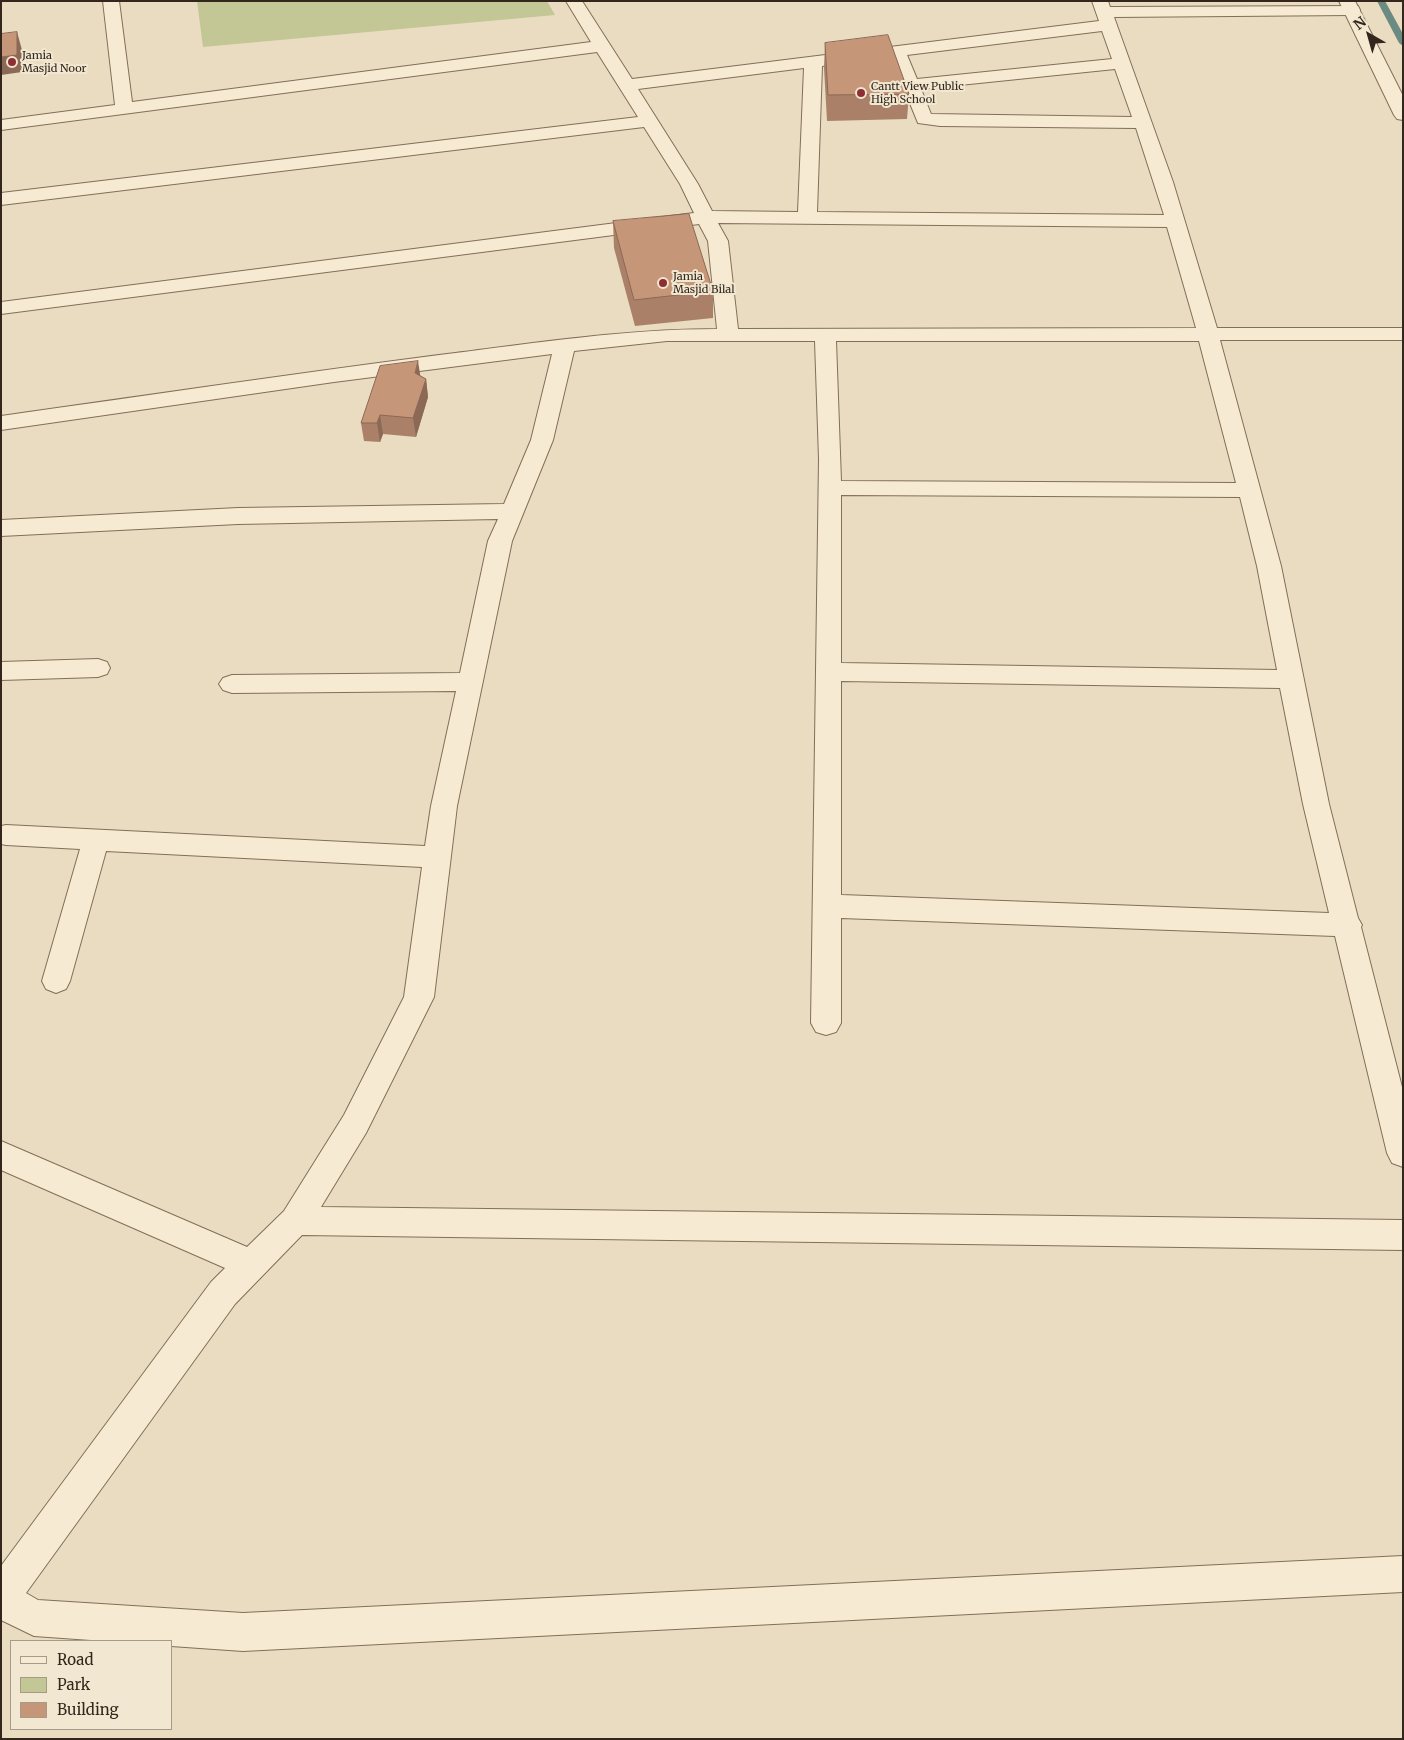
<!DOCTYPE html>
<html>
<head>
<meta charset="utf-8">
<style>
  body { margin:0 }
  #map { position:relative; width:1404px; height:1740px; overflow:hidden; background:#eadcc1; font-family:Merriweather,serif }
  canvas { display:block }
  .frame { position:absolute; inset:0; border:2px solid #33271d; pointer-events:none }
  .legend { position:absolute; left:10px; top:1640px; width:162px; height:90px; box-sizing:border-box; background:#f2e7d0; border:1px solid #a69a88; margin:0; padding:6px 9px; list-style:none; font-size:15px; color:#33271d }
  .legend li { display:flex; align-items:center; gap:10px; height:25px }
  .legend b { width:25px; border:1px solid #a69a88 }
  .north { position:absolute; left:1344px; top:10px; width:50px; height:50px; -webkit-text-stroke:4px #f2e7d0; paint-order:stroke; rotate:322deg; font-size:14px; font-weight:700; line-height:20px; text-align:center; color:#33271d }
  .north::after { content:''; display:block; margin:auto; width:18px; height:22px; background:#33271d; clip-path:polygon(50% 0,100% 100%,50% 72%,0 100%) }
</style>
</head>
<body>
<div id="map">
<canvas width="1404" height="1740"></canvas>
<div class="frame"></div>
<ul class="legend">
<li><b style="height:6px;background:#f6ead3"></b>Road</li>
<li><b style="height:14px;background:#c3c796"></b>Park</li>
<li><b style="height:14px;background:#c69679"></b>Building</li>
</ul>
<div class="north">N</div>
</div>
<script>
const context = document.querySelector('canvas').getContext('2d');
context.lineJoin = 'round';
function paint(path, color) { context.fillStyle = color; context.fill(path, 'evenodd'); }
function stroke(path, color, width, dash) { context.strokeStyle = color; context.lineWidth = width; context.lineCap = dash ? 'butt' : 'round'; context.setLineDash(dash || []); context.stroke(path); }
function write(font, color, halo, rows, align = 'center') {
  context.font = font + ' Merriweather,serif'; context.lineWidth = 4; context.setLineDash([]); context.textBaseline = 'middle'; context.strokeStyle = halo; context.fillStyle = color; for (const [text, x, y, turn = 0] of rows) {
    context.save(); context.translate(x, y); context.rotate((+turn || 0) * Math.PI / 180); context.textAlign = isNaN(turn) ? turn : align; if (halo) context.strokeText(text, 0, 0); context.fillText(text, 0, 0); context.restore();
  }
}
paint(new Path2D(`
  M 197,1 L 547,1 L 555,15 L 203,47 Z`), '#c3c796');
paint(new Path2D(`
  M 1377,1 L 1385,1 L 1403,34 L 1403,46 L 1399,43 Z`), '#6b8a81');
const minor = new Path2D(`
  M 103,1 L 119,1 L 132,102 L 591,42 L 566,1 L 582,1 L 632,79 L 1099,21 L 1092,1 L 1108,1 L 1110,7 L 1358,6 L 1360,10 L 1358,14 L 1352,15 L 1114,17 L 1173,182 L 1217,328 L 1403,328 L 1403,340 L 1220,340 L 1281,566 L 1329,804 L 1358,918 L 1362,925 L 1361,927 L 1403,1091 L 1403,1167 L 1392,1163 L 1387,1153 L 1335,936 L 841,918 L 841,1023 L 836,1032 L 826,1035 L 816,1032 L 811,1023 L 819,459 L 815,341 L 667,341 L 574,351 L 553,440 L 512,541 L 457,806 L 434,997 L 366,1133 L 321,1207 L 1403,1220 L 1403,1250 L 302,1235 L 235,1304 L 26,1593 L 38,1600 L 243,1613 L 1403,1556 L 1403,1592 L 243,1651 L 171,1646 L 171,1641 L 105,1641 L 34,1636 L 1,1620 L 1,1566 L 211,1282 L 225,1268 L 1,1170 L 1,1141 L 247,1247 L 284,1211 L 344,1115 L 404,997 L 422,867 L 106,851 L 70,981 L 66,989 L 56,993 L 46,989 L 42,981 L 80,849 L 6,845 L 1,844 L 1,826 L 6,825 L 425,846 L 431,806 L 456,691 L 232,693 L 223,690 L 219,684 L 223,678 L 232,675 L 460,673 L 488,541 L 498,519 L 238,524 L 1,536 L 1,520 L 238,508 L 504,504 L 531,440 L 552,354 L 334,382 L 1,430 L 1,416 C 150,395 298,373 447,354 C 536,343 626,329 717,329 L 708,241 L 699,224 L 1,314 L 1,302 L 694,213 L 680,184 L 644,127 L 1,205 L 1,193 L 638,117 L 597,52 L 1,130 L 1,120 L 115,105 ZM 1102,31 L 1112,59 L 917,79 L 907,55 ZM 891,57 L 918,123 L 940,126 L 1136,128 L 1164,215 L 817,212 L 822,66 ZM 804,68 L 798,212 L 712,211 L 698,184 L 638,89 ZM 1115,69 L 1132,117 L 931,114 L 921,89 ZM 718,223 L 1167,227 L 1196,328 L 738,329 L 728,241 ZM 836,341 L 1199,341 L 1236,483 L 841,481 ZM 841,495 L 1240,497 L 1257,566 L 1277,670 L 841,663 ZM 841,681 L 1280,688 L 1303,804 L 1329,913 L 841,895 Z
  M 98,659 L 107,662 L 110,668 L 107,674 L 98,677 L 1,680 L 1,662 Z`);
const tertiary = new Path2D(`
  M 1339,1 L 1355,1 L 1403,96 L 1403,120 L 1397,119 L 1394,115 Z`);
stroke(minor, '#826e5a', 2);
stroke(tertiary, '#826e5a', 2);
paint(minor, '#f6ead3');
paint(tertiary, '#f6ead3');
paint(new Path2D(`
  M 825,43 L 909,94 L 907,119 L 827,121 L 824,68 Z
  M 613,221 L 713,291 L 713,318 L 635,326 L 614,248 Z
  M 420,376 L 426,379 L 428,397 L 416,437 L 383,434 L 380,442 L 364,441 L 361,423 Z`), '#aa8168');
paint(new Path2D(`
  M 17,32 L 22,50 L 22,72 L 1,75 L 1,57 Z
  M 418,361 L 421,380 L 415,373 Z
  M 426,379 L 428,397 L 416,437 L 413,418 Z
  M 380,415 L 383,434 L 380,442 L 377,423 Z`), '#8b6955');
const building = new Path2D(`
  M 17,32 L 17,55 L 1,57 L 1,34 Z
  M 888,35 L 909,94 L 828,95 L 825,43 Z
  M 689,214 L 713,291 L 634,300 L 613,221 Z
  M 418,361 L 415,373 L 426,379 L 413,418 L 380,415 L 377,423 L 361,423 L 380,366 Z`);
paint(building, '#c69679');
stroke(building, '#8b6955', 1);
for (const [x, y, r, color] of [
  [12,62,5,"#8d2e33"],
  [861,93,5,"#8d2e33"],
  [663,283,5,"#8d2e33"]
]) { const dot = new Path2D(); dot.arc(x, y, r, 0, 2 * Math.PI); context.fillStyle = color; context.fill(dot); stroke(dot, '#f2e7d0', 2); }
write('11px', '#33271d', '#f2e7d0', [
  ["Jamia",22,56],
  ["Masjid Noor",22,69],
  ["Cantt View Public",871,87],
  ["High School",871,100],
  ["Jamia",673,277],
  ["Masjid Bilal",673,290]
], 'left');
</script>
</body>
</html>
